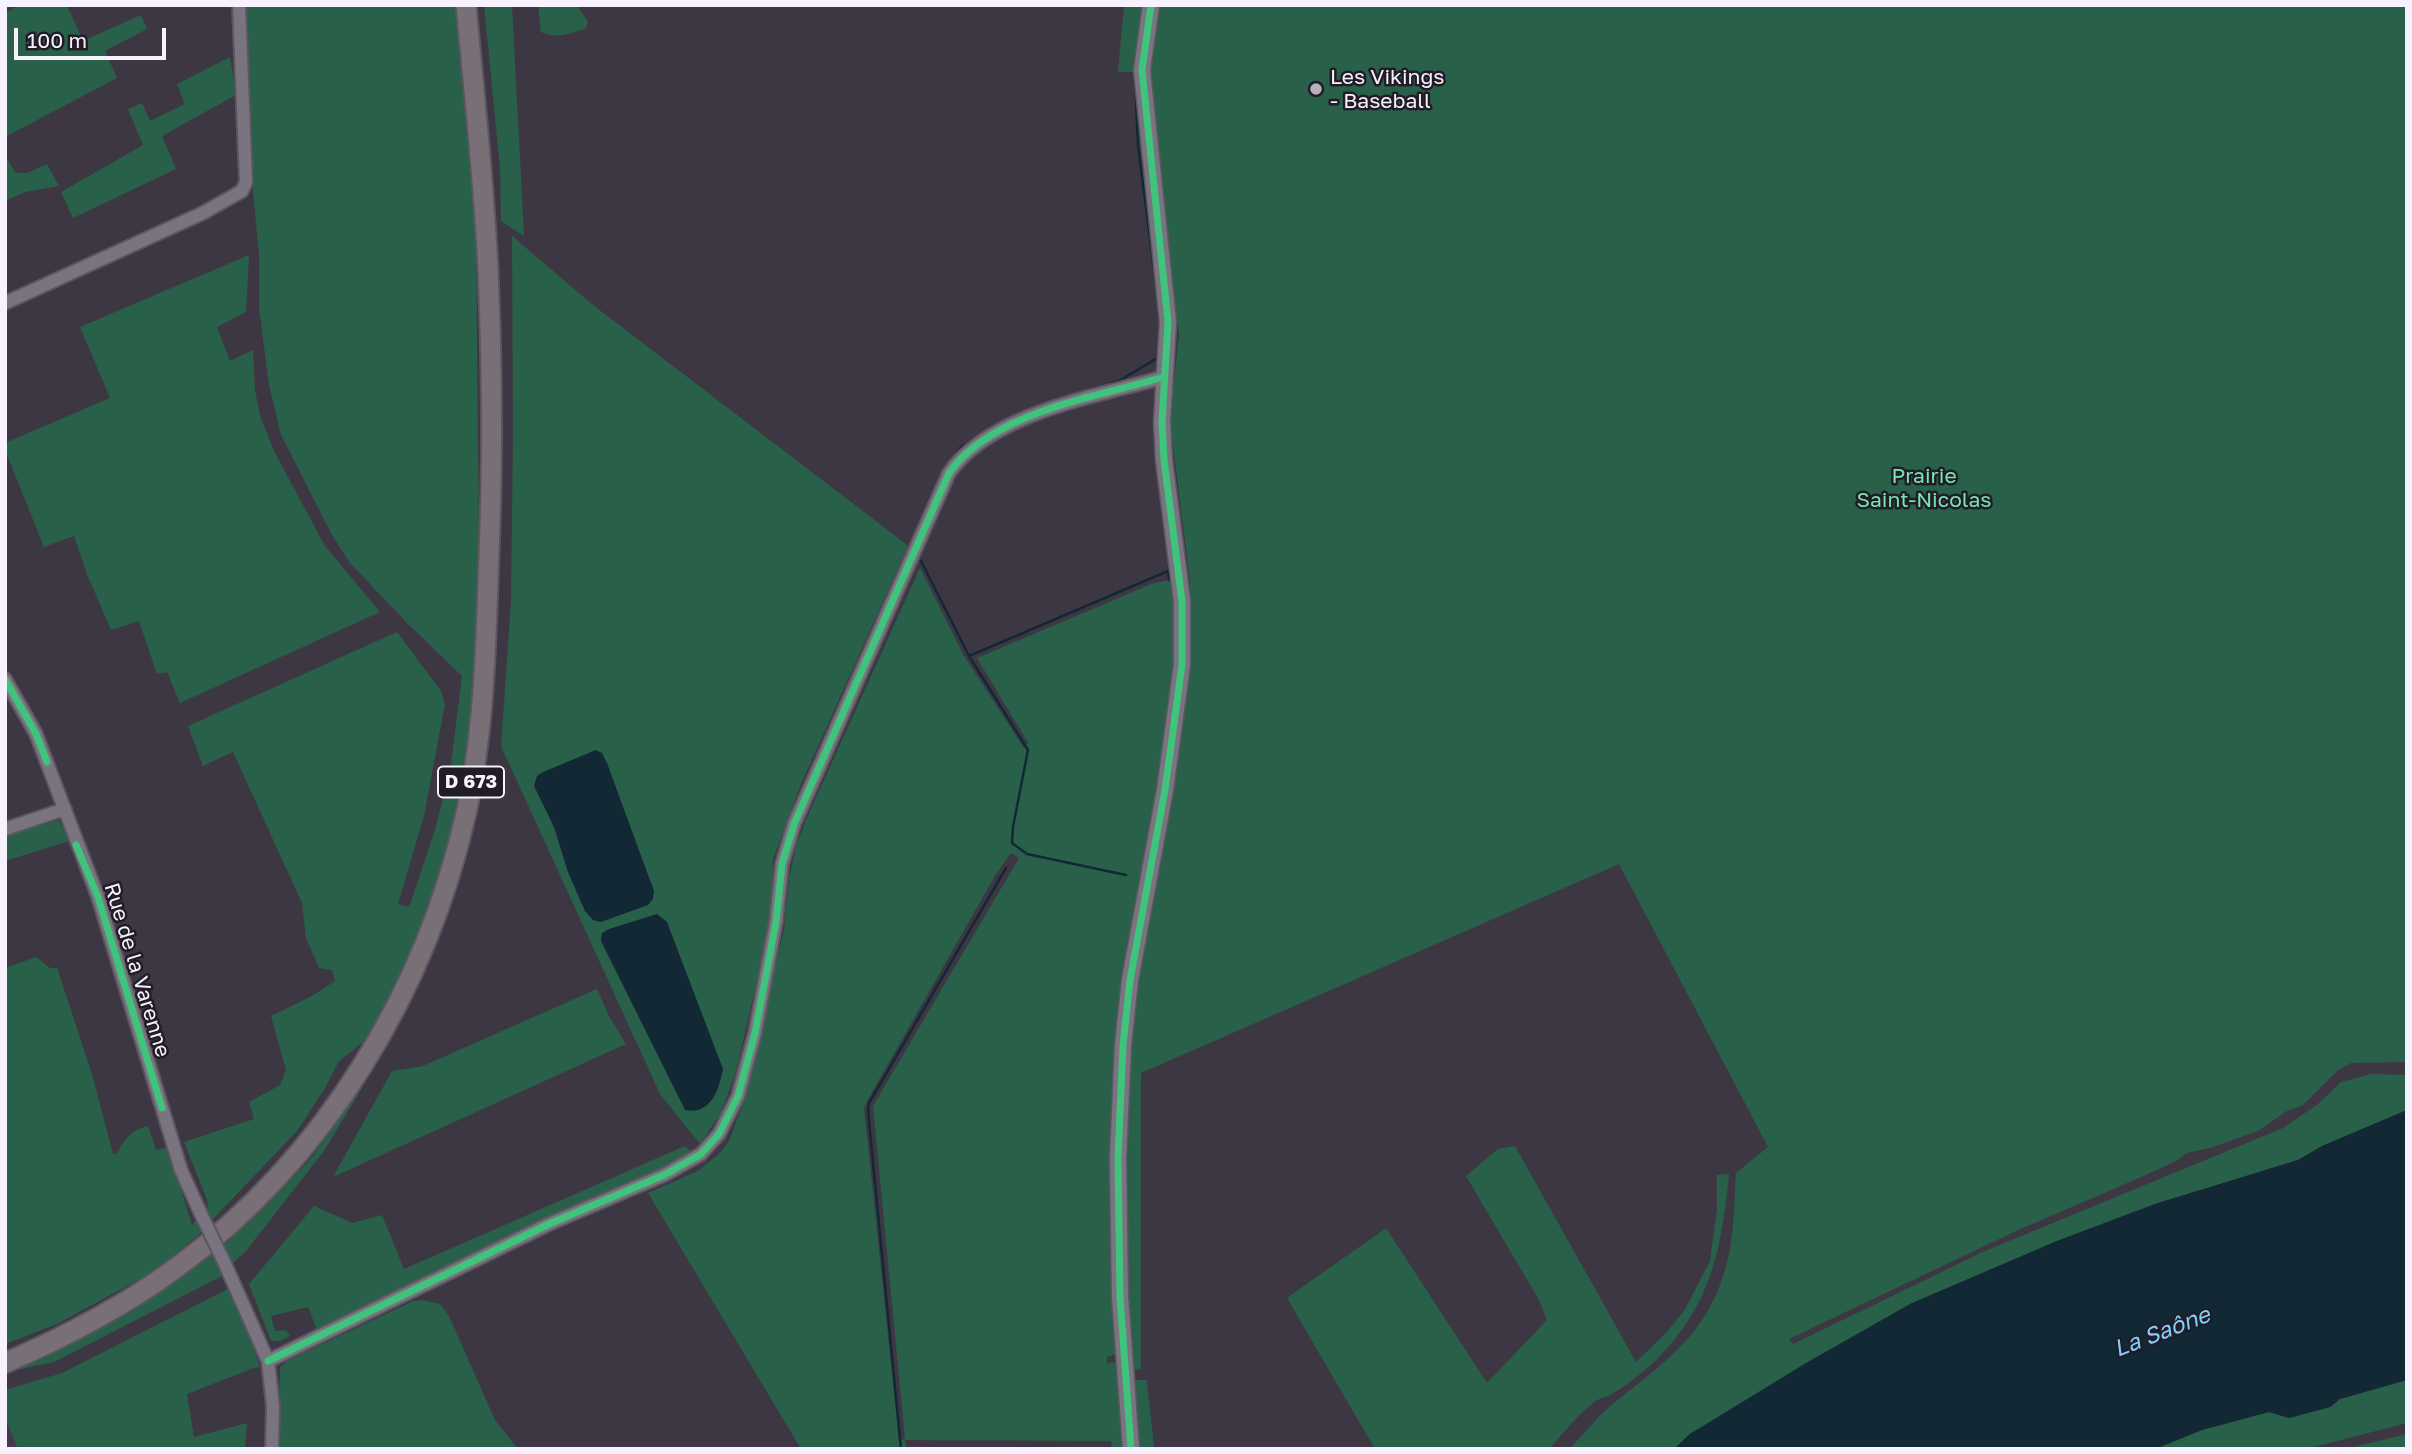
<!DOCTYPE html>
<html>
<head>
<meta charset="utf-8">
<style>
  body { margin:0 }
  #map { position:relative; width:2412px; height:1454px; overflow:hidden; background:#3d3744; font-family:"Golos Text",sans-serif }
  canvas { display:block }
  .frame { position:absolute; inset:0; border:7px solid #f7f2fe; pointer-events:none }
  .scale { position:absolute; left:14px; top:28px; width:152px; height:32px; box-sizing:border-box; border:4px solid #f7f2fe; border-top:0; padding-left:9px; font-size:21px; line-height:24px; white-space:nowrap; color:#f7f2fe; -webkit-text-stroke:5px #211c27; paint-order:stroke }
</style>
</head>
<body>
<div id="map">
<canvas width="2412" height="1454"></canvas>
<div class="frame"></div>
<div class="scale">100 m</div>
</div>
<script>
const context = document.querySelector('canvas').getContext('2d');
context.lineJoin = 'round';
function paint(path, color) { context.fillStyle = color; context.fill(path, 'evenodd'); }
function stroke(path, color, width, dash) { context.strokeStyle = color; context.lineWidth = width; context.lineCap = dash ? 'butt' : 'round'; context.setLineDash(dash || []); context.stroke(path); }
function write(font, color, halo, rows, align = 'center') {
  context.font = font + ' "Golos Text",sans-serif'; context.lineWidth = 5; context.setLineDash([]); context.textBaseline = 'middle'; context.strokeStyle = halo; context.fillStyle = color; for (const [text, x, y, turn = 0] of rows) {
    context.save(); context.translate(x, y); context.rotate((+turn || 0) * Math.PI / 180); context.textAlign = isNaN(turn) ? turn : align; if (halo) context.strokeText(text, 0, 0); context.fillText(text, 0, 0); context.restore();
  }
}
paint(new Path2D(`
  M 8,1424 L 18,1449 L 5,1449 L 5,1425 Z`), '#443853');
paint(new Path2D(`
  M 20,5 L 67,5 L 83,41 L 141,15 L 147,29 L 105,51 L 117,78 L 5,137 L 5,13 Z
  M 242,5 L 455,5 L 476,234 L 479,548 L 475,667 L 464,783 L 438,885 L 417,942 L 379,1020 L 362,1043 L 339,1061 L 325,1088 L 297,1131 L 196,1237 L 153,1272 L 57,1324 L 5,1344 L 5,968 L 36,957 L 50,968 L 57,968 L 92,1074 L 113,1154 L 117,1153 C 126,1138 131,1130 148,1126 L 156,1150 L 168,1147 L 192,1225 L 208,1208 L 207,1200 L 184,1142 L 254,1119 L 249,1102 L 280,1085 L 286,1070 L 271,1016 L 312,996 L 335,981 L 332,970 L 319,968 L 306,938 L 302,903 L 233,752 L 203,766 L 188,726 L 397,632 L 441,691 L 445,704 L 424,816 L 398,904 L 409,907 L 434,833 L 450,772 L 462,676 L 408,624 L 350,563 L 332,535 L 281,435 L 269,385 L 259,307 L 259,254 L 252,182 Z
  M 484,5 L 512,5 L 524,236 L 501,221 L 500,168 Z
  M 538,5 L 577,5 L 588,22 L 586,28 C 571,34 555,39 541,32 Z
  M 1124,5 L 1142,5 L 1133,72 L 1118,72 Z
  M 1157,5 L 2407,5 L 2407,1062 L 2351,1063 L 2338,1070 L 2303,1105 L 2287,1111 L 2258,1131 L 2210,1148 L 2187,1153 L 2178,1160 L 2146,1175 L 2016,1231 L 1789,1339 L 1793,1344 L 1985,1251 L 2283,1128 L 2318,1104 L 2341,1082 L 2372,1074 L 2407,1075 L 2407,1110 L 2322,1146 L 2298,1160 L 2155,1204 L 2057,1241 L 1910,1304 L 1690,1434 L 1674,1449 L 1569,1449 C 1584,1434 1598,1416 1614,1403 C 1658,1367 1699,1341 1720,1285 C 1734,1250 1734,1210 1736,1173 L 1768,1147 L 1619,864 L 1141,1073 L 1141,1369 L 1133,1370 L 1127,1265 L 1128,1043 L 1136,979 L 1188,667 L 1191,624 L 1190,582 L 1170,420 L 1179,334 L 1169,267 L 1154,130 L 1150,56 Z
  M 230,57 L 236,95 L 162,136 L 176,169 L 73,218 L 61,192 L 143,145 L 128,109 L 142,103 L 150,121 L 185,104 L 177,84 Z
  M 5,156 L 16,173 L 27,173 L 47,164 L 59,186 L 25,192 L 5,201 Z
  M 512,236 L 593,305 L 906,544 L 907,548 L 801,784 L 773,859 L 772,898 L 767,936 L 736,1072 L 721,1113 L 700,1144 L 660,1094 L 501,746 L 511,601 L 513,434 ZM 596,750 L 585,911 L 568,872 L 537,776 Z
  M 249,255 L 246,312 L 217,327 L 230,361 L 253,350 L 255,390 L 260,416 L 275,453 L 325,546 L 380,612 L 180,703 L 167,672 L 157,674 L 139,621 L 111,630 L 87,574 L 74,536 L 44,547 L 5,450 L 5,443 L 110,398 L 80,327 Z
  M 920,568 L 964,656 L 1024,748 L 1025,744 L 1029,744 L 977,658 L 1154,583 L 1169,580 L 1175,588 L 1176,663 L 1162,776 L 1127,970 L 1117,1354 L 1107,1357 L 1107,1364 L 1112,1362 L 1117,1365 L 1123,1449 L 1112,1449 L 1111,1441 L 905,1440 L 906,1449 L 801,1449 L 648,1193 L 698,1171 L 720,1153 L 729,1141 L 744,1101 L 784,930 L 789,879 L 796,845 L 809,813 ZM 1011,853 L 1019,858 L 873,1106 L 905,1439 L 899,1440 L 864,1108 L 868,1099 L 996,874 Z
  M 59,820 L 69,841 L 5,861 L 5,836 Z
  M 597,989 L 609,1016 L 626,1044 L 333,1177 L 392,1071 L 423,1066 Z
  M 365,1083 L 324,1151 L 246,1251 L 232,1264 L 224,1245 L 268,1204 L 312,1157 Z
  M 685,1146 L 692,1152 L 662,1169 L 515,1234 L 317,1330 L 308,1307 L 271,1316 L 275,1331 L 286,1330 L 290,1336 L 280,1341 L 271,1341 L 249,1284 L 314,1206 L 352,1223 L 382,1215 L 404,1269 Z
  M 1515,1146 L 1636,1362 L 1666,1333 L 1684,1311 L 1710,1261 L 1717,1209 L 1717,1175 L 1729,1174 C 1722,1248 1711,1306 1656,1360 C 1645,1371 1622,1389 1608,1396 C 1603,1398 1598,1399 1594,1402 C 1577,1415 1563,1434 1549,1449 L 1375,1449 L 1287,1298 L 1386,1228 L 1487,1383 L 1547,1320 L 1539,1300 L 1466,1176 L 1498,1149 Z
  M 212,1253 L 222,1276 L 54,1362 L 16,1370 C 90,1339 148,1300 212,1253 Z
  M 228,1289 L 249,1329 L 260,1369 L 256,1367 L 187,1394 L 194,1437 L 247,1423 L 245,1449 L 18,1449 L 8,1425 L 5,1425 L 5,1390 L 62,1373 Z
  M 422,1300 L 440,1304 L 449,1316 L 495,1420 L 518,1449 L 278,1449 L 280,1367 L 287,1361 L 413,1301 Z
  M 1133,1380 L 1147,1380 L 1154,1449 L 1137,1449 Z
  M 2407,1380 L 2407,1423 L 2306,1449 L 2155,1449 L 2202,1430 L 2269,1412 L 2289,1418 L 2330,1407 L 2340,1399 Z
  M 2407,1434 L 2407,1449 L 2345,1449 Z`), '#296049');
paint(new Path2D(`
  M 596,750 L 602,753 L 607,763 L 654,891 L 653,899 L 648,905 L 601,922 L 593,920 L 585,911 L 568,872 L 555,829 L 534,786 L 537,776 L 543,772 Z
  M 657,914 L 667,922 L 723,1069 C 719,1090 711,1115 685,1110 L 601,941 L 602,933 L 609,929 Z
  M 2407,1110 L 2407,1380 L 2340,1399 L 2330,1407 L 2289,1418 L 2269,1412 L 2202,1430 L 2155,1449 L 1674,1449 L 1690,1434 L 1806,1363 L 1910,1304 L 2057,1241 L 2155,1204 L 2298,1160 L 2322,1146 Z`), '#122835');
stroke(new Path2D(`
  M 1135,80 L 1138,145 L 1156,285
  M 1046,404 L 1119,381 L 1159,357
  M 946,469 L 961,447 L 980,436
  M 921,561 L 969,656 L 1028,750 L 1013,827 L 1012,843 L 1027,854 L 1126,875
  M 969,656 L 1168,571 L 1169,580
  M 798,800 L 832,723
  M 901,1449 L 868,1111 L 869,1103 L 1006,868`), '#122835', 2.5);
const minor = new Path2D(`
  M 5,303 L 203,213 L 242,191 L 246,182 L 239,5
  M 5,679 L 36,734 L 98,897 L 181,1170 L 200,1212
  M 5,829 L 65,809
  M 225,1264 L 268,1361 L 273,1406 L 272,1449
  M 268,1361 L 549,1224 L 664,1175 L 701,1154 L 719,1134 L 738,1096 L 755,1033 L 776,922 L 782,864 L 794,824 L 949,473 C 992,412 1096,397 1164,377`);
const tertiary = new Path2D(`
  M 1131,1449 L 1120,1296 L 1118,1158 L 1123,1045 L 1130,980 L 1165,790 L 1182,665 L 1182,601 L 1164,460 L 1162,422 L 1168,322 L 1142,70 L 1151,5`);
const primary = new Path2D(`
  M 5,1363 C 65,1337 123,1307 176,1268 C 326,1158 427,990 467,809 C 485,725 486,637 489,552 C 493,458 492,364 488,270 C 484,182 474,93 466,5`);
stroke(minor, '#5b5660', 16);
stroke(tertiary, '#5b5660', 19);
stroke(primary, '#5b5660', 23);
stroke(minor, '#79747f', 12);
stroke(tertiary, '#79747f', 16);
stroke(primary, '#786f77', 19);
const minorBridge = new Path2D(`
  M 200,1212 L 225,1264`);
stroke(minorBridge, '#5b5660', 16, []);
stroke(minorBridge, '#79747f', 12);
stroke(new Path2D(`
  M 5,679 L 36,734 L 47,762
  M 76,845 L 98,897 L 162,1108
  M 268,1361 L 549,1224 L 664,1175 L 701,1154 L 719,1134 L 738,1096 L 755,1033 L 776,922 L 782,864 L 794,824 L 949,473 C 992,412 1096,397 1164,377
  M 1131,1449 L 1120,1296 L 1118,1158 L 1123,1045 L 1130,980 L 1165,790 L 1182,665 L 1182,601 L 1164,460 L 1162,422 L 1168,322 L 1142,70 L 1151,5`), '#40c37c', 7);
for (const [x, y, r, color] of [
  [1316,89,7,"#b6b1bd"]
]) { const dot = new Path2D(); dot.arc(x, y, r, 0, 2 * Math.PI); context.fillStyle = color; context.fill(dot); stroke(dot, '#211c27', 2.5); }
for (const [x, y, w] of [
  [471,782,66]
]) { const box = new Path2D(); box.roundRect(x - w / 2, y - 15.5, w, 31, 5); context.fillStyle = '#211c27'; context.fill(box); stroke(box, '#f7f2fe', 2); }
write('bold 19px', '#f7f2fe', null, [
  ["D 673",471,782]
]);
write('21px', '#f7f2fe', '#211c27', [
  ["Les Vikings",1330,77],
  ["- Baseball",1330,101]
], 'left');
write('21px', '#78e6b2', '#211c27', [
  ["Prairie",1924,476],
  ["Saint-Nicolas",1924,500]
]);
write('21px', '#f7f2fe', '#211c27', [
  ["Rue de la Varenne",137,970,73]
]);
write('italic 23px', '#7fd1fd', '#211c27', [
  ["La Saône",2162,1332,-21]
]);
</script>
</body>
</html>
